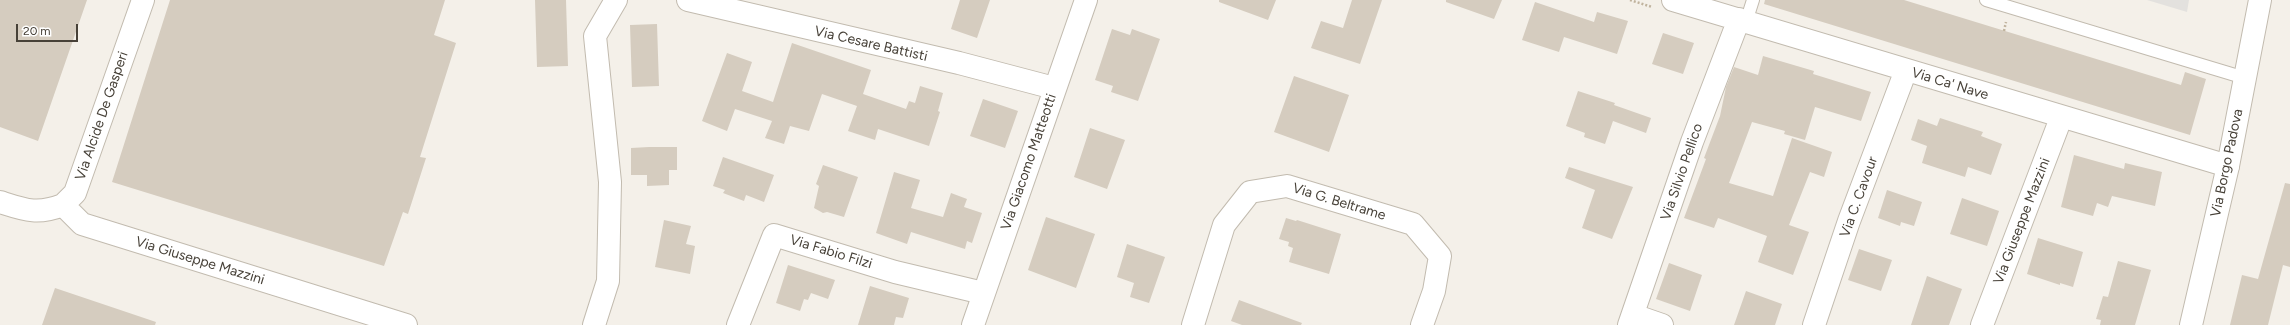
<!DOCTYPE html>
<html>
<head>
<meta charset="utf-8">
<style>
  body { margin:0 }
  #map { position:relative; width:2290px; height:325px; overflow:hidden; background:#f4f0e9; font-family:Figtree,sans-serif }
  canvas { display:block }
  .scale { position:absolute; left:16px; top:24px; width:62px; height:18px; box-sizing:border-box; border:2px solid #474138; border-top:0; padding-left:5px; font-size:12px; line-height:14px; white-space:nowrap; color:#474138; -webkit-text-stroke:3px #fff; paint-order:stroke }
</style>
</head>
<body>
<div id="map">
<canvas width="2290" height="325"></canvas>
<div class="scale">20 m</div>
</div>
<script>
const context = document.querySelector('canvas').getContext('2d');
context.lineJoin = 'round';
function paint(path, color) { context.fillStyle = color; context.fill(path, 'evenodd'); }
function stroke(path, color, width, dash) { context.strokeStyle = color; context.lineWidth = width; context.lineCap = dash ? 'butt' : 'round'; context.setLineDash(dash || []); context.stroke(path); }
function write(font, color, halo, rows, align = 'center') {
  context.font = font + ' Figtree,sans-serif'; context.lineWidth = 4; context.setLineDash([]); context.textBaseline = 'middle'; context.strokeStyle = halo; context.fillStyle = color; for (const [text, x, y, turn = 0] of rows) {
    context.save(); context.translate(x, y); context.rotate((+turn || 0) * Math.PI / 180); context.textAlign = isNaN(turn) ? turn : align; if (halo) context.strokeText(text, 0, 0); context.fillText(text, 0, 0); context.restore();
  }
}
paint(new Path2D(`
  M 2147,0 L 2189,0 L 2187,12 Z`), '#e3e1de');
paint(new Path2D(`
  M 0,0 L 87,0 L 38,141 L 0,127 Z
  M 170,0 L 445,0 L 434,35 L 456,43 L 420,157 L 426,158 L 408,214 L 403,212 L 384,266 L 112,182 Z
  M 535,0 L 566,0 L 568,66 L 537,67 Z
  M 960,0 L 990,0 L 977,38 L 951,29 Z
  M 1219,0 L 1276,0 L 1268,20 L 1219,2 Z
  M 1352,0 L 1382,0 L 1360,64 L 1311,48 L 1321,21 L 1343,28 Z
  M 1446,0 L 1502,0 L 1494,19 L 1446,2 Z
  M 1765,0 L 1904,0 L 2181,85 L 2185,72 L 2206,79 L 2190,135 L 1764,4 Z
  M 1535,2 L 1594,22 L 1597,12 L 1628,21 L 1617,54 L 1564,37 L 1559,52 L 1522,40 Z
  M 657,24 L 659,86 L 632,87 L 630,25 Z
  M 1112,29 L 1130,35 L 1132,29 L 1160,39 L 1138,101 L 1111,92 L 1113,86 L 1095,80 Z
  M 1663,33 L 1694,43 L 1683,74 L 1652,64 Z
  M 792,43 L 871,70 L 863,94 L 906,109 L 909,101 L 915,103 L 920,86 L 943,93 L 938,111 L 940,112 L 929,146 L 878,129 L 875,140 L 848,131 L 857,106 L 822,94 L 809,131 L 790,126 L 784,144 L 765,138 L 772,121 L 735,109 L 727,131 L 702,121 L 727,53 L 752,62 L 742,91 L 773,102 Z
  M 1763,56 L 1814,71 L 1813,74 L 1826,78 L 1871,92 L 1861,121 L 1815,107 L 1805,140 L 1784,134 L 1785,131 L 1752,122 L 1729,183 L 1773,196 L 1792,138 L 1832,152 L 1824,177 L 1810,172 L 1789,225 L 1809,232 L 1793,275 L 1758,262 L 1767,236 L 1718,218 L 1714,228 L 1684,218 L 1706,159 L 1704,158 L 1720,116 L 1726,87 L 1734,67 L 1758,75 Z
  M 1294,76 L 1349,95 L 1329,152 L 1274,132 Z
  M 1578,91 L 1615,103 L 1614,105 L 1651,118 L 1646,133 L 1613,121 L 1605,144 L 1584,137 L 1585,133 L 1566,126 Z
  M 983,99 L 1018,111 L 1005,148 L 970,136 Z
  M 1940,118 L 1983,132 L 1981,136 L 2002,144 L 1991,175 L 1968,167 L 1965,177 L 1922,163 L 1927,146 L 1911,140 L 1918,119 L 1937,126 Z
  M 1090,128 L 1125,140 L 1107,189 L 1074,177 Z
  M 649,147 L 677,147 L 677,170 L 669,170 L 669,185 L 647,186 L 647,175 L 631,175 L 631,148 Z
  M 2074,155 L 2124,169 L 2125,163 L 2162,172 L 2155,206 L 2112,196 L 2108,207 L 2097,203 L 2093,216 L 2061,207 Z
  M 723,157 L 774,175 L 764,202 L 746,195 L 744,201 L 723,193 L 725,190 L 713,186 Z
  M 823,165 L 858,177 L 844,217 L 827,212 L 823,213 L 814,208 L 819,186 L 816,184 Z
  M 1569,167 L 1633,187 L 1612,239 L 1582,228 L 1595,190 L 1565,178 Z
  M 894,172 L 920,180 L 911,208 L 943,217 L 951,193 L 967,199 L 964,207 L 982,213 L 972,243 L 967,241 L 965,249 L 911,232 L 907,244 L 876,233 Z
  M 2285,183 L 2290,184 L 2290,267 L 2283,265 L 2268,325 L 2230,325 L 2242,275 L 2258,279 Z
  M 1887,190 L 1922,202 L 1914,226 L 1901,222 L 1900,226 L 1878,218 Z
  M 1962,198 L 1999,211 L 1987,246 L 1950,234 Z
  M 1046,217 L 1095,234 L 1076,288 L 1028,270 Z
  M 1286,218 L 1296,221 L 1297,220 L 1341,234 L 1329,274 L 1289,262 L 1293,248 L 1288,246 L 1289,242 L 1279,239 Z
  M 664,220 L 691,226 L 686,244 L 695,246 L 690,274 L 655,267 Z
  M 2038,238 L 2083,252 L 2073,287 L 2060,283 L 2060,285 L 2027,274 Z
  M 1127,244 L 1165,257 L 1149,303 L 1130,297 L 1134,283 L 1117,277 Z
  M 1859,249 L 1892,260 L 1881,291 L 1848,280 Z
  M 2118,261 L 2151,270 L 2135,325 L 2100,325 L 2101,320 L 2096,319 L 2103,296 L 2108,297 Z
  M 1669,263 L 1702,275 L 1690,311 L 1656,299 Z
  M 788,265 L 835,280 L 828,299 L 811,293 L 808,300 L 804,299 L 800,311 L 776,303 Z
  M 1927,276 L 1962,289 L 1949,325 L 1911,325 Z
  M 870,286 L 909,298 L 903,318 L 896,317 L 894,325 L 858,325 Z
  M 55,288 L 156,322 L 155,325 L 42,325 Z
  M 1746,291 L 1782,304 L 1775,325 L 1734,325 Z
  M 1239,300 L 1302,323 L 1301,325 L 1242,325 L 1231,321 Z`), '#d5ccbf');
const service = new Path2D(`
  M 1986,0 L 2245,78
  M 1746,22 L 1753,0`);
const minor = new Path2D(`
  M 688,0 L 959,63 L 1054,88
  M 1673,0 L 2228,166
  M 0,202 C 25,210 37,215 63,205 L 82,224 L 406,325
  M 63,205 L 75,193 L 143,0
  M 1633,315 L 1662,325
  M 594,325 L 608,281 L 610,182 L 595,36 L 616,0
  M 738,325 L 774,235 L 895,272 L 983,293
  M 973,325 L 1086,0
  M 1193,325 L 1224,225 L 1250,192 L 1287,186 L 1413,224 L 1440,256 L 1434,291 L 1422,325
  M 1629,325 L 1692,142 L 1739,19
  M 1814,325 L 1849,221 L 1906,70
  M 1982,325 L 2061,118`);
const tertiary = new Path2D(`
  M 2191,325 L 2228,166 L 2260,0`);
stroke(service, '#c2bbaf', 14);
stroke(minor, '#c2bbaf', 24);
stroke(tertiary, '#c2bbaf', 24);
stroke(new Path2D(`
  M 1630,0 L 1652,7
  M 2004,31 L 2006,22`), '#c0b39e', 2.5, [2, 2]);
stroke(service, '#fff', 12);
stroke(minor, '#fff', 22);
stroke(tertiary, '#fff', 22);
write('14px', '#474138', '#fff', [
  ["Via Cesare Battisti",871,44,13],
  ["Via Ca' Nave",1950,84,17],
  ["Via Alcide De Gasperi",102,116,-71],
  ["Via Giacomo Matteotti",1029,162,-71],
  ["Via Borgo Padova",2227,163,-78],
  ["Via Silvio Pellico",1682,172,-71],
  ["Via C. Cavour",1859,197,-70],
  ["Via G. Beltrame",1339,202,17],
  ["Via Giuseppe Mazzini",2022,221,-69],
  ["Via Fabio Filzi",831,252,17],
  ["Via Giuseppe Mazzini",200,261,17]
]);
</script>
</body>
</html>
